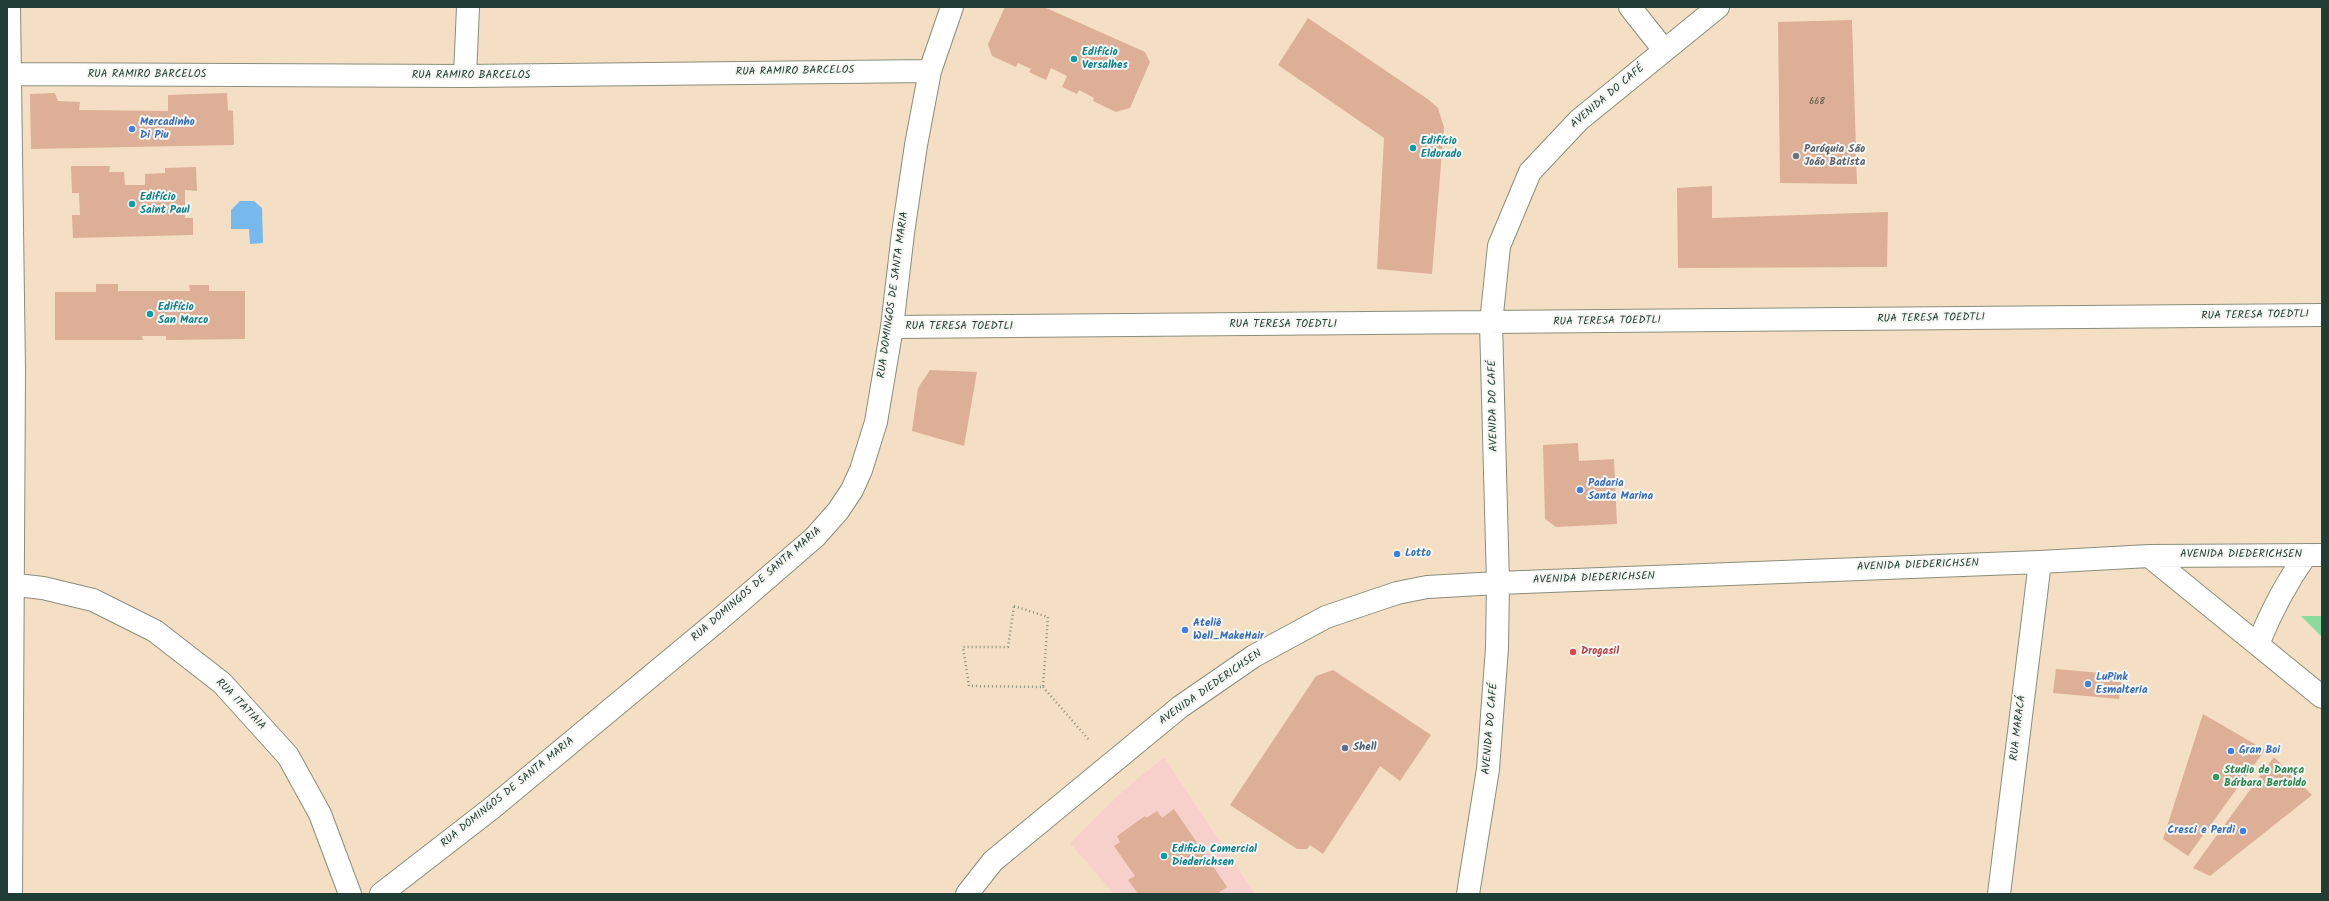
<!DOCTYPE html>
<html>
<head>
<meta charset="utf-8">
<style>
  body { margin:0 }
  #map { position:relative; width:2329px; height:901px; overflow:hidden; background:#f4dfc4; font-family:Kalam,sans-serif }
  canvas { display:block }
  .frame { position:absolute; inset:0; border:8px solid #1f3d34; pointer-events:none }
</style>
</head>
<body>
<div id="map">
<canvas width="2329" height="901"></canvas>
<div class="frame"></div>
</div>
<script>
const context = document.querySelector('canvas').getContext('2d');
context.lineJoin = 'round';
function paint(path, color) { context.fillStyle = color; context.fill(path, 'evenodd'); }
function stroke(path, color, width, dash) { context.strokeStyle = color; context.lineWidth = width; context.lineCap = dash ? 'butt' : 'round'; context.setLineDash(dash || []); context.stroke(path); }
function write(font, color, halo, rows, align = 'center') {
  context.font = font + ' Kalam,sans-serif'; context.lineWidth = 4; context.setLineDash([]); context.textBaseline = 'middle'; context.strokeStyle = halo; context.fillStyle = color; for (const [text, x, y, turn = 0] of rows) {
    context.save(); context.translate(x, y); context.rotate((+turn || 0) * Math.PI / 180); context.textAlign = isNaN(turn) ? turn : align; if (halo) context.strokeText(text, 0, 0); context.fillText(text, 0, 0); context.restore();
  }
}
paint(new Path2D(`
  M 1164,757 L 1255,894 L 1114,894 L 1070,843 L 1123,791 Z`), '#f7d0cb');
paint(new Path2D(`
  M 2301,616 L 2322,616 L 2322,637 Z`), '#8bdb9b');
paint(new Path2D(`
  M 240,201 L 254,201 L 262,208 L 263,243 L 250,244 L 249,229 L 231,229 L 231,210 Z`), '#77b9ec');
paint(new Path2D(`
  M 1005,7 L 1044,7 L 1145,52 L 1150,62 L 1130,108 L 1116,112 L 1093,101 L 1094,98 L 1079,90 L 1077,94 L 1062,87 L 1067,76 L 1051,68 L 1046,80 L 1029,72 L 1031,69 L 1018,63 L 1016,67 L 992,56 L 988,44 Z
  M 1308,18 L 1429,100 L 1438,108 L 1444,127 L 1432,274 L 1377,269 L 1384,138 L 1278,65 Z
  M 1852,20 L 1857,184 L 1780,183 L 1778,22 Z
  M 55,93 L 58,101 L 80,102 L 79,110 L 168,111 L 168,95 L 227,93 L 228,110 L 233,111 L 234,145 L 31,149 L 30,94 Z
  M 71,166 L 110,166 L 109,172 L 124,172 L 125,185 L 145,185 L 145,174 L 165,173 L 165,168 L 196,167 L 197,191 L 185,190 L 185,218 L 193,218 L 193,235 L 73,238 L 72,215 L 80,215 L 79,193 L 72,193 Z
  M 1712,186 L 1712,218 L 1888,212 L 1887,267 L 1678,268 L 1677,188 Z
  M 96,284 L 118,284 L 118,291 L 190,291 L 189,285 L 209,285 L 209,291 L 245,291 L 245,339 L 166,340 L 166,336 L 142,336 L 143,340 L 55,340 L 55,292 L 96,292 Z
  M 930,370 L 977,372 L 964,446 L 912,431 L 918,388 Z
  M 1578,443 L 1579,461 L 1614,459 L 1617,524 L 1556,527 L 1545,519 L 1543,445 Z
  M 2056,669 L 2123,675 L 2119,699 L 2053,693 Z
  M 1333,670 L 1431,735 L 1400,781 L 1380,766 L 1323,854 L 1310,845 L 1307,849 L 1297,849 L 1230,805 L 1316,676 Z
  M 2203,714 L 2265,750 L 2188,856 L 2163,839 Z
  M 2274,757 L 2312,795 L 2210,876 L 2193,868 Z
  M 1174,809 L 1227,887 L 1217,894 L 1138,894 L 1128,880 L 1135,876 L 1114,846 L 1120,842 L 1117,836 L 1145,816 L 1146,818 L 1157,811 L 1162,818 Z`), '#ddaf96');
const minor = new Path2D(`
  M 9,7 L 14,372 L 11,894
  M 1630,7 L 1664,50
  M 11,74 L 465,76 L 930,71
  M 465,76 L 468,7
  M 892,327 L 2322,315
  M 2149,556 L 2322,697
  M 7,584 L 43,588 L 93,600 L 155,631 L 222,683 L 288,756 L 320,814 L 350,894
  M 2258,644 C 2271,612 2286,583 2306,555
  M 381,894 L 492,808 L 727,613 L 815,537 L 838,511 L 852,490 L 861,470 L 876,422 L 892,327 L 903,233 L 916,145 L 930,71 L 952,7
  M 967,894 L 993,861 L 1180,707 L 1254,656 L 1326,617 L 1397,593 L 1427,587 L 1498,583 L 2040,562 L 2149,556 L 2322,555
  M 1468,894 L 1488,769 L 1497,648 L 1498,583 L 1491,323 L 1499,246 L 1530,172 L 1579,120 L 1718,7
  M 1999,894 L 2040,562`);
stroke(minor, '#8a8e7c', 24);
stroke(new Path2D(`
  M 1014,606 L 1048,617 L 1043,687 L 969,686 L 963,647 L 1008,647 Z
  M 1043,687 L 1090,741`), '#8a8e7c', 2.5, [1, 3]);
stroke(minor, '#fff', 22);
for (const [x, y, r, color] of [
  [1074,59,4,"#0f9aa8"],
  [132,129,4,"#3f7fe0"],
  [1413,148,4,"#0f9aa8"],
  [1796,156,4,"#6b7280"],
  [132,204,4,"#0f9aa8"],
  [150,314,4,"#0f9aa8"],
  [1580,490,4,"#3f7fe0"],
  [1397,554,4,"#3f7fe0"],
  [1185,630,4,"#3f7fe0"],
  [1573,652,4,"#e0444e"],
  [2088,684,4,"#3f7fe0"],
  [1345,748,4,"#5c6f8a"],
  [2231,751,4,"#3f7fe0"],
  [2216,777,4,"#2e9e5b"],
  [2243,831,4,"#3f7fe0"],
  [1164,856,4,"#0f9aa8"]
]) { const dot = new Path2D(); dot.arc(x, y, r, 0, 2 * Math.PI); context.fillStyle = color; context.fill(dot); stroke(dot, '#f6f6f2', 1.5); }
write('9px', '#4e5a4c', null, [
  ["668",1817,102]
]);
write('bold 11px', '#0d838f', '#f6f6f2', [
  ["Edifício",1082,53],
  ["Versalhes",1082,66],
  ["Edifício",1421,142],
  ["Eldorado",1421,155],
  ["Edifício",140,198],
  ["Saint Paul",140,211],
  ["Edifício",158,308],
  ["San Marco",158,321],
  ["Edificio Comercial",1172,850],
  ["Diederichsen",1172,863]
], 'left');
write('11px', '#1f3d34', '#f6f6f2', [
  ["RUA RAMIRO BARCELOS",795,72,-1],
  ["RUA RAMIRO BARCELOS",147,75],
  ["RUA RAMIRO BARCELOS",471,76],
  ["AVENIDA DO CAFÉ",1608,97,-40],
  ["RUA DOMINGOS DE SANTA MARIA",894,295,-82],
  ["RUA TERESA TOEDTLI",2255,316,-1],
  ["RUA TERESA TOEDTLI",1931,319,-1],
  ["RUA TERESA TOEDTLI",1607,322,-1],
  ["RUA TERESA TOEDTLI",1283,325],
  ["RUA TERESA TOEDTLI",959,327],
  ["AVENIDA DO CAFÉ",1494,406,-91],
  ["AVENIDA DIEDERICHSEN",2241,555],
  ["AVENIDA DIEDERICHSEN",1918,566,-2],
  ["AVENIDA DIEDERICHSEN",1594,579,-2],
  ["RUA DOMINGOS DE SANTA MARIA",757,585,-41],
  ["AVENIDA DIEDERICHSEN",1211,688,-35],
  ["RUA ITATIAIA",240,705,46],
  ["RUA MARACÁ",2019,728,-83],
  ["AVENIDA DO CAFÉ",1491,729,-85],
  ["RUA DOMINGOS DE SANTA MARIA",508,793,-39]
]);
write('bold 11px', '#366cbe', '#f6f6f2', [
  ["Mercadinho",140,123],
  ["Di Piu",140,136],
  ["Padaria",1588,484],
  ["Santa Marina",1588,497],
  ["Lotto",1405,554],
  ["Ateliê",1193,624],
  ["Well_MakeHair",1193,637],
  ["LuPink",2096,678],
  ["Esmalteria",2096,691],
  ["Gran Boi",2239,751],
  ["Cresci e Perdi",2235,831,"right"]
], 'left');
write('bold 11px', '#5b616d', '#f6f6f2', [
  ["Paróquia São",1804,150],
  ["João Batista",1804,163]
], 'left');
write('bold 11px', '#be3a42', '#f6f6f2', [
  ["Drogasil",1581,652]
], 'left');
write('bold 11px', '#4e5e75', '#f6f6f2', [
  ["Shell",1353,748]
], 'left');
write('bold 11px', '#27864d', '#f6f6f2', [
  ["Studio de Dança",2224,771],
  ["Bárbara Bertoldo",2224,784]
], 'left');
</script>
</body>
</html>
